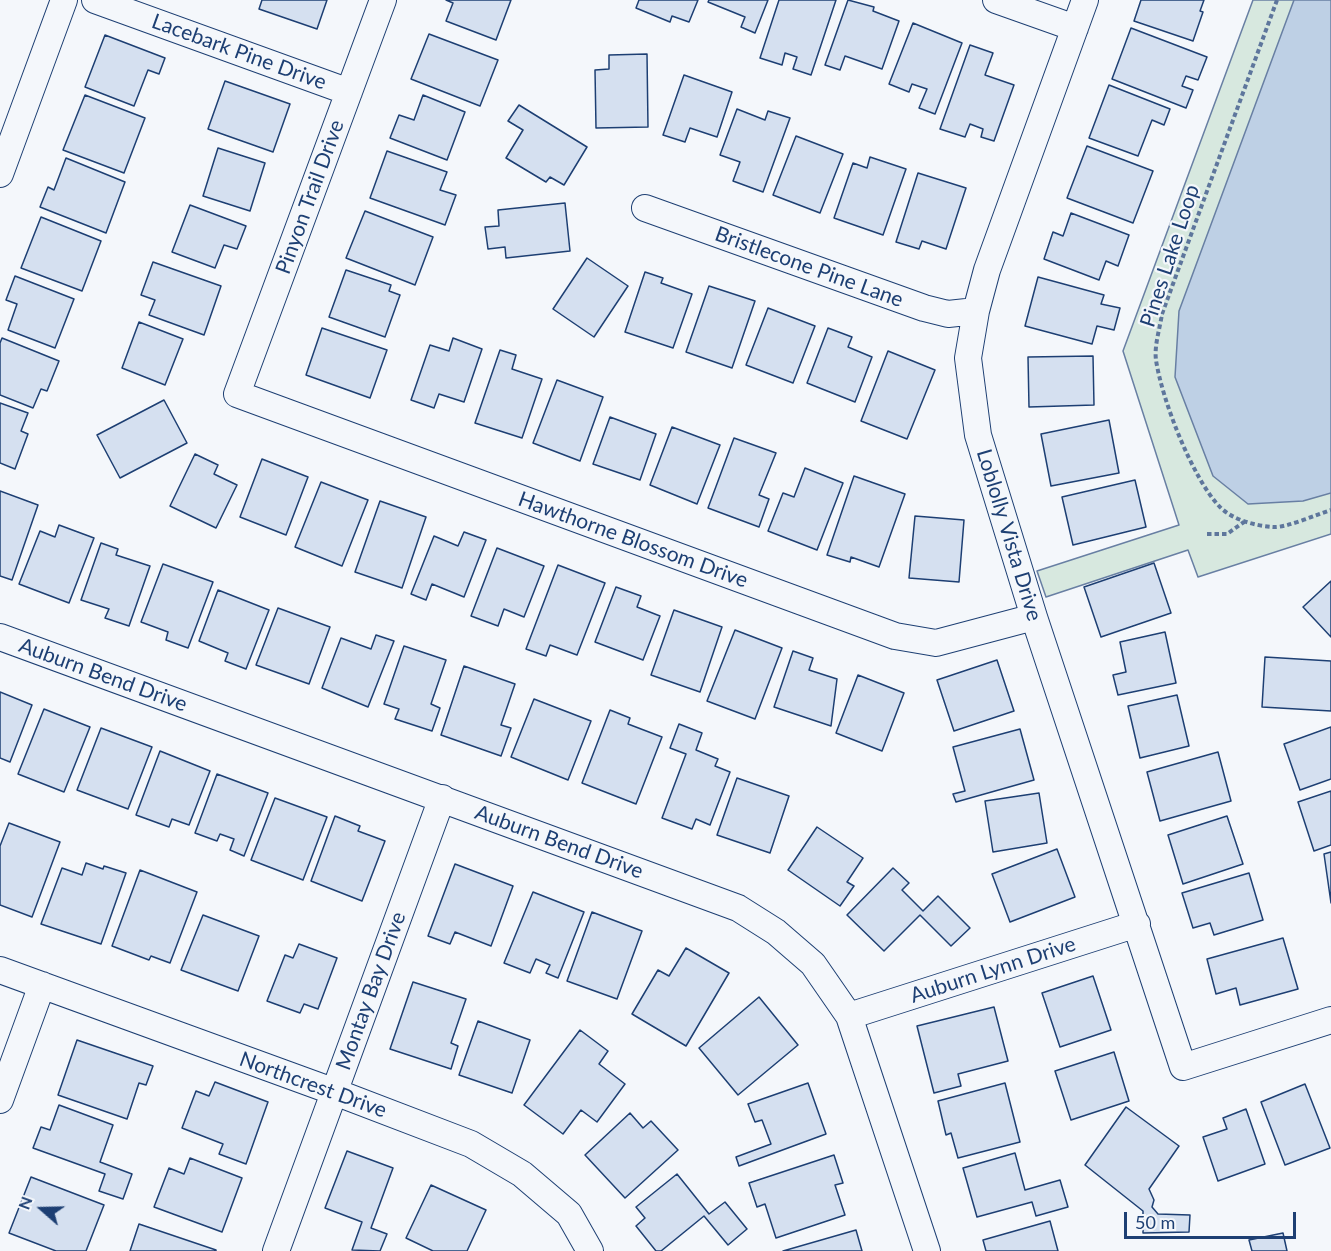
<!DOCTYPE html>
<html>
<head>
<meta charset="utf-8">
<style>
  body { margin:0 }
  #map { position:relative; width:1331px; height:1251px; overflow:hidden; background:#f4f7fb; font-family:Lato,sans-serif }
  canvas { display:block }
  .north { position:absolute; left:12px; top:1179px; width:60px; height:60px; -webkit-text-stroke:4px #f4f7fb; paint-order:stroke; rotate:290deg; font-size:16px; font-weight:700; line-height:24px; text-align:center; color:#1d3f73 }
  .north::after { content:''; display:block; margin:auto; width:21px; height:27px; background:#1d3f73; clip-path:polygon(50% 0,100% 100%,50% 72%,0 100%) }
  .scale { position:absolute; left:1124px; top:1212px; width:172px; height:27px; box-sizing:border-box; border:3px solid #1d3f73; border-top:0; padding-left:8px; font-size:18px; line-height:21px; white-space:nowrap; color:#1d3f73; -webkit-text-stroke:4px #f4f7fb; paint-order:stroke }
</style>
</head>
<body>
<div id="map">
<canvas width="1331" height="1251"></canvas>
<div class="north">N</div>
<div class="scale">50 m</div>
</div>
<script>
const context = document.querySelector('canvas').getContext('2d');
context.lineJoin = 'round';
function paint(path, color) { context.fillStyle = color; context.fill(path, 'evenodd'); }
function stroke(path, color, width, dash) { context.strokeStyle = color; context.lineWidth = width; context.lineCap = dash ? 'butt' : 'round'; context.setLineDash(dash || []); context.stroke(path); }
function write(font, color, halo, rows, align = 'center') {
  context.font = font + ' Lato,sans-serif'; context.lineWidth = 4.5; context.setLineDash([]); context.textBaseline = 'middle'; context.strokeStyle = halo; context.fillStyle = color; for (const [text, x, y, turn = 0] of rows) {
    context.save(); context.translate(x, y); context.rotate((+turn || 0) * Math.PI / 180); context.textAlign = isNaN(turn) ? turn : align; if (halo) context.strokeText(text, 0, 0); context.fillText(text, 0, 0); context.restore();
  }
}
const green = new Path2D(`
  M 1253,0 L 1331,0 L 1331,534 L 1198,577 L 1188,550 L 1046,597 L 1037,571 L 1179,525 L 1123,351 Z`);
paint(green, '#d7e8df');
stroke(green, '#687fa3', 1.5);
const water = new Path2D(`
  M 1294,0 L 1331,0 L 1331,493 L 1303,501 L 1248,504 L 1213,476 L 1175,377 L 1179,311 Z`);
paint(water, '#bed0e5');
stroke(water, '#687fa3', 1.5);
const building = new Path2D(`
  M 262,0 L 327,0 L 317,29 L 259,9 Z
  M 446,0 L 511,0 L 496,40 L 446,21 L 453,3 Z
  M 639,0 L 698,0 L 689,22 L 672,16 L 670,22 L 636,8 Z
  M 709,0 L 768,0 L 755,33 L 741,27 L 745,17 L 708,2 Z
  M 779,0 L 836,0 L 811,75 L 793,69 L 797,57 L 785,53 L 782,65 L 760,58 Z
  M 848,0 L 874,7 L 873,11 L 899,21 L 882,69 L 845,56 L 840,70 L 825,65 Z
  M 1141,0 L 1204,0 L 1200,11 L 1203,12 L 1193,41 L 1134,21 Z
  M 913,23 L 962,43 L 935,114 L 919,108 L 927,89 L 912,84 L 909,92 L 889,84 Z
  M 1131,28 L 1207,57 L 1198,80 L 1186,76 L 1182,86 L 1193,90 L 1186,108 L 1112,79 Z
  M 429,34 L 498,60 L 480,106 L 411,79 Z
  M 105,35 L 165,58 L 159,74 L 148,70 L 134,106 L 85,87 Z
  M 970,45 L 993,53 L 985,75 L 1014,85 L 994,141 L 981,137 L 983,129 L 970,124 L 965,137 L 940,129 Z
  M 647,54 L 648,127 L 596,128 L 595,70 L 609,69 L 609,55 Z
  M 684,75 L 732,92 L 717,137 L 690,128 L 685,142 L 663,135 Z
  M 225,81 L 290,104 L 273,152 L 208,129 Z
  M 1109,85 L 1170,109 L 1164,125 L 1152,120 L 1138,156 L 1089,138 Z
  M 85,95 L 145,118 L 124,173 L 63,150 Z
  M 423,95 L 465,112 L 447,160 L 390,138 L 399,115 L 414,120 Z
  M 519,105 L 587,147 L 564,185 L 550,177 L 546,182 L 506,158 L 523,130 L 508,121 Z
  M 737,109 L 765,120 L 768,111 L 790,118 L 763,192 L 733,181 L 740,162 L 720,155 Z
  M 796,136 L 843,154 L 820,213 L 773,195 Z
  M 1087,146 L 1153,171 L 1133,223 L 1067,198 Z
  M 218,148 L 265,163 L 250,211 L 203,196 Z
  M 387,151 L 447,172 L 440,190 L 456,195 L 445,225 L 370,198 Z
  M 870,157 L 906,169 L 883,235 L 834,218 L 853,163 L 867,168 Z
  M 66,158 L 125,182 L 106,233 L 40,207 L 48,187 L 54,190 Z
  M 918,173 L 966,188 L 946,249 L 922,241 L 919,249 L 896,242 Z
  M 565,203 L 570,251 L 506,258 L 505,247 L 488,249 L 485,227 L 499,226 L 498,210 Z
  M 190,205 L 246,226 L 237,249 L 224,245 L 215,268 L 172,252 Z
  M 365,211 L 433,237 L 415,285 L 346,258 Z
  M 1071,213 L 1129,235 L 1118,266 L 1106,261 L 1099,280 L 1044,259 L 1053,232 L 1063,236 Z
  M 41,217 L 101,241 L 82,291 L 21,268 Z
  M 587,258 L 628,286 L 594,337 L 553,309 Z
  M 153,262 L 221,286 L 204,335 L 149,315 L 155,300 L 141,295 Z
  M 346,270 L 391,285 L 389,291 L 400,295 L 385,337 L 329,317 Z
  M 645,272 L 663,278 L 661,283 L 692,294 L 673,348 L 625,332 Z
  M 15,276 L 74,299 L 55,348 L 8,330 L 17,304 L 6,300 Z
  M 1038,277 L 1104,295 L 1101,304 L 1120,308 L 1114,330 L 1097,326 L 1092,344 L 1025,326 Z
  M 709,286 L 755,301 L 732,368 L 686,352 Z
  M 768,308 L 815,326 L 793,383 L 746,365 Z
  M 139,322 L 183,339 L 165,385 L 122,368 Z
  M 322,328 L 387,350 L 370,398 L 306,375 Z
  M 828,328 L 852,337 L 848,347 L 872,357 L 855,402 L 807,383 Z
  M 2,338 L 59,361 L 47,391 L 41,389 L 33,408 L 0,395 L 0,343 Z
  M 453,338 L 482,349 L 464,402 L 439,394 L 434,408 L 411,400 L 430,345 L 449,351 Z
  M 500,350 L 516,355 L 512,369 L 542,379 L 522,438 L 475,423 Z
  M 888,351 L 935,370 L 907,439 L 861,421 Z
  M 1093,356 L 1094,405 L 1029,407 L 1028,357 Z
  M 557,380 L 603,397 L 580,461 L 533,443 Z
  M 164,400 L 187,443 L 120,478 L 97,435 Z
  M 0,403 L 28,413 L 21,431 L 28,434 L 15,469 L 0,463 Z
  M 610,417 L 656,434 L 640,480 L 593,464 Z
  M 1109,420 L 1119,473 L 1051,486 L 1041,434 Z
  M 672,427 L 720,445 L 697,504 L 650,485 Z
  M 734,438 L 776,453 L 759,495 L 769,499 L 759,527 L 708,508 Z
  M 195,454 L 218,465 L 214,474 L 237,485 L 216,528 L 170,506 Z
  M 262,459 L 308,477 L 286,535 L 240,517 Z
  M 805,468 L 843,483 L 817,550 L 768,531 L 783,493 L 794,497 Z
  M 854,476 L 905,494 L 879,567 L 851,557 L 850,562 L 827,555 Z
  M 1135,480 L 1146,527 L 1073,545 L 1062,497 Z
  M 321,482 L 368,500 L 342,566 L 295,547 Z
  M 0,491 L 38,505 L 12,580 L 0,576 Z
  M 380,501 L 426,517 L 402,588 L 355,572 Z
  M 915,516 L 964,520 L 959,582 L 909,578 Z
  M 59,525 L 94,538 L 69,603 L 19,584 L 40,531 L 55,537 Z
  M 464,532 L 486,540 L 464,597 L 432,584 L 426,600 L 411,594 L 434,536 L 458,546 Z
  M 101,543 L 118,549 L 116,555 L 150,566 L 129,626 L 105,618 L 109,609 L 81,600 Z
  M 497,548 L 544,566 L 524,617 L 504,609 L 498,626 L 471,616 Z
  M 1154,563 L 1171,613 L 1101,637 L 1084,587 Z
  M 163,564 L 213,582 L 188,648 L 166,640 L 168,632 L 141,622 Z
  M 558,565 L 605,583 L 577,655 L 550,645 L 546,656 L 526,649 Z
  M 1331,581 L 1331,637 L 1303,607 Z
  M 616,587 L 641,596 L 637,607 L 660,616 L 643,660 L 595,642 Z
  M 218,590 L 269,610 L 246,669 L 225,661 L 228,653 L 199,641 Z
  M 278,608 L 330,627 L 309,684 L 256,665 Z
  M 674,610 L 722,627 L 700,692 L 651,675 Z
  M 735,630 L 782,648 L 755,719 L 707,701 Z
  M 1165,632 L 1176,683 L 1118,695 L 1113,675 L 1126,672 L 1120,642 Z
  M 376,635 L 394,641 L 368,707 L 322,688 L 341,638 L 371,649 Z
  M 404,646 L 446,660 L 431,704 L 440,708 L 432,731 L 395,719 L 399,709 L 384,704 Z
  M 793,651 L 813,658 L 809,670 L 837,679 L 831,726 L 774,707 Z
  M 1265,657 L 1331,661 L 1331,711 L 1262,707 Z
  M 997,660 L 1014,711 L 954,731 L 937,680 Z
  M 464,666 L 515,684 L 501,725 L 511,728 L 501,756 L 441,735 Z
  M 858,675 L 904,693 L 882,751 L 836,733 Z
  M 0,692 L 32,705 L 10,762 L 0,758 Z
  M 1177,695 L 1189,746 L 1140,758 L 1128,706 Z
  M 534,699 L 591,721 L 568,780 L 511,757 Z
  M 44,709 L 90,727 L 64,792 L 18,774 Z
  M 610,710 L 630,718 L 628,724 L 662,737 L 636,804 L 582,783 Z
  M 679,724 L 702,733 L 696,750 L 718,759 L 715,766 L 730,772 L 710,825 L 696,819 L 692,829 L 662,818 L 686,754 L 670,748 Z
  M 1331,727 L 1331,779 L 1300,790 L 1284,744 Z
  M 101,728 L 152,747 L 128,809 L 77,790 Z
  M 1020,729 L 1034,780 L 956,802 L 953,794 L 965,791 L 953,747 Z
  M 160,751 L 210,771 L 189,825 L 172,819 L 169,827 L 136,815 Z
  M 1218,752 L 1231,801 L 1160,821 L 1147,772 Z
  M 217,774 L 268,793 L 244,856 L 230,850 L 234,839 L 220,834 L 217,841 L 195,833 Z
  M 737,778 L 789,796 L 770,853 L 717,835 Z
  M 1331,791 L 1331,845 L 1314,851 L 1298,802 Z
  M 1039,793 L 1047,843 L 993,852 L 985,801 Z
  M 275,798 L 327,817 L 303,880 L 251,860 Z
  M 335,816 L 360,826 L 358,831 L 385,841 L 362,901 L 311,881 Z
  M 1227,816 L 1243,864 L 1183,884 L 1168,835 Z
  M 9,823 L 60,842 L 32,917 L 0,905 L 0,846 Z
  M 817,827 L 863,858 L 847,882 L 854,886 L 840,906 L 788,870 Z
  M 1057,849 L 1075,897 L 1010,922 L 992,874 Z
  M 1331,852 L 1331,903 L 1324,854 Z
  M 86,863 L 103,869 L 104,866 L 126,873 L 101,944 L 41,924 L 62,868 L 82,875 Z
  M 455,864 L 513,886 L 491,946 L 455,932 L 450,944 L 428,936 Z
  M 893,868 L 909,883 L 902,890 L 923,911 L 938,896 L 970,928 L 951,946 L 920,915 L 884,951 L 847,915 Z
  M 140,870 L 197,892 L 170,963 L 151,956 L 149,960 L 112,946 Z
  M 1249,873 L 1263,920 L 1214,935 L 1210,923 L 1193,928 L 1182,893 Z
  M 533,892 L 584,912 L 558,978 L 546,973 L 550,965 L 536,959 L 530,973 L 504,963 Z
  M 592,912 L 642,931 L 617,999 L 567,981 Z
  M 203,915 L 259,936 L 238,991 L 181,970 Z
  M 1283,938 L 1298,989 L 1240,1005 L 1236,988 L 1216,994 L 1207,959 Z
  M 299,944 L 337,958 L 318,1009 L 304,1004 L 300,1013 L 267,1001 L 285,955 L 293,958 Z
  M 686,948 L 729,973 L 686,1046 L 632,1014 L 658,970 L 669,976 Z
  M 1093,976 L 1111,1030 L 1060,1047 L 1042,993 Z
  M 413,982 L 466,999 L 451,1043 L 458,1046 L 451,1069 L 390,1049 Z
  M 759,997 L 798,1045 L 738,1095 L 699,1048 Z
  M 994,1007 L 1008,1061 L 958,1074 L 961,1086 L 934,1093 L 917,1026 Z
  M 478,1021 L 530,1040 L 512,1093 L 459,1075 Z
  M 580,1030 L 608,1051 L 599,1064 L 625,1084 L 597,1122 L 581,1110 L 563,1134 L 524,1105 Z
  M 77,1040 L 153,1066 L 146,1085 L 139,1083 L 127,1119 L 58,1095 Z
  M 1114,1052 L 1129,1101 L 1071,1120 L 1055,1071 Z
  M 215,1082 L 268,1102 L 246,1164 L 219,1154 L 223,1144 L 182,1128 L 196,1091 L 209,1096 Z
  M 808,1083 L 826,1134 L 739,1166 L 736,1157 L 771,1144 L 762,1120 L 755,1122 L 748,1104 Z
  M 1005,1083 L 1020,1142 L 958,1158 L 951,1133 L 946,1135 L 938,1101 Z
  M 1305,1084 L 1330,1148 L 1285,1165 L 1261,1102 Z
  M 59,1105 L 113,1125 L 100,1162 L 132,1174 L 123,1199 L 99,1191 L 105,1174 L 33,1148 L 41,1127 L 50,1130 Z
  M 1126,1107 L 1179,1146 L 1149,1189 L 1154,1200 L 1152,1207 L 1158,1214 L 1190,1215 L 1189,1232 L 1143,1233 L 1143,1211 L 1085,1165 Z
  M 1246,1109 L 1265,1164 L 1218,1181 L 1203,1137 L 1227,1129 L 1223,1118 Z
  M 630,1113 L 643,1128 L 651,1121 L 678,1150 L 625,1198 L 585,1155 Z
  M 347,1151 L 393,1168 L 371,1228 L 387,1234 L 380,1251 L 352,1250 L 362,1222 L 325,1208 Z
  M 1015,1153 L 1025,1190 L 1060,1180 L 1068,1207 L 1036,1216 L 1032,1202 L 977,1217 L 963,1168 Z
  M 834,1155 L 843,1183 L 835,1185 L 845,1215 L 776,1238 L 765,1204 L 757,1207 L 749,1183 Z
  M 190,1158 L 242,1178 L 222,1232 L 154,1207 L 169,1168 L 184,1174 Z
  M 677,1174 L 709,1214 L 725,1202 L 747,1229 L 728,1245 L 704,1216 L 661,1251 L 656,1251 L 636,1226 L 645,1218 L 636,1207 Z
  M 31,1177 L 104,1205 L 86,1251 L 56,1251 L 9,1233 Z
  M 431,1185 L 486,1210 L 467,1251 L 433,1251 L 406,1238 Z
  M 1050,1221 L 1058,1251 L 986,1251 L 983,1240 Z
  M 139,1224 L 216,1250 L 216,1251 L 130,1251 Z
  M 856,1230 L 862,1251 L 783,1251 Z
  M 1283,1233 L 1287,1251 L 1252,1251 L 1249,1240 Z`);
paint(building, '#d5e0f0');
stroke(building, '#1d3f73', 1.5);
const minor = new Path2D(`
  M 95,0 L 349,92
  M 383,0 L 237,394 L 895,636 L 936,643 L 1034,617
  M 996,0 L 1075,28
  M 1085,0 L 987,270 L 976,311 L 968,358 L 978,435 L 1034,617 L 1183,1067 L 1331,1020
  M 0,174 L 64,0
  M 645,208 L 924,308 L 948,314 L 976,311
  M 0,637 L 738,908 L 776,932 L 813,964 L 849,1016 L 927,1251
  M 0,970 L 335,1092 L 471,1144 L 522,1174 L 569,1214 L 590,1251
  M 849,1016 L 1137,924
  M 0,1100 L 42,985
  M 276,1251 L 442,798`);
stroke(minor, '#1d3f73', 28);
stroke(new Path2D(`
  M 1277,0 L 1162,314 C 1160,328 1154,346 1156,360 C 1162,400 1192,477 1219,506 C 1232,520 1256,526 1274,527 C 1286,528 1318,514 1331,510
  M 1207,534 L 1227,534 L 1244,522`), '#5e769c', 4, [4.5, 3]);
stroke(minor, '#f4f7fb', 26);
write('21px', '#1d3f73', '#f4f7fb', [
  ["Lacebark Pine Drive",239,52,20],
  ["Pinyon Trail Drive",310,197,-70],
  ["Pines Lake Loop",1170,256,-72],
  ["Bristlecone Pine Lane",809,267,20],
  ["Loblolly Vista Drive",1009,535,73],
  ["Hawthorne Blossom Drive",633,540,20],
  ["Auburn Bend Drive",103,675,20],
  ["Auburn Bend Drive",559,842,20],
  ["Auburn Lynn Drive",993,970,-18],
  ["Montay Bay Drive",371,991,-70],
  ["Northcrest Drive",313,1085,20]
]);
</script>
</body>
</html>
